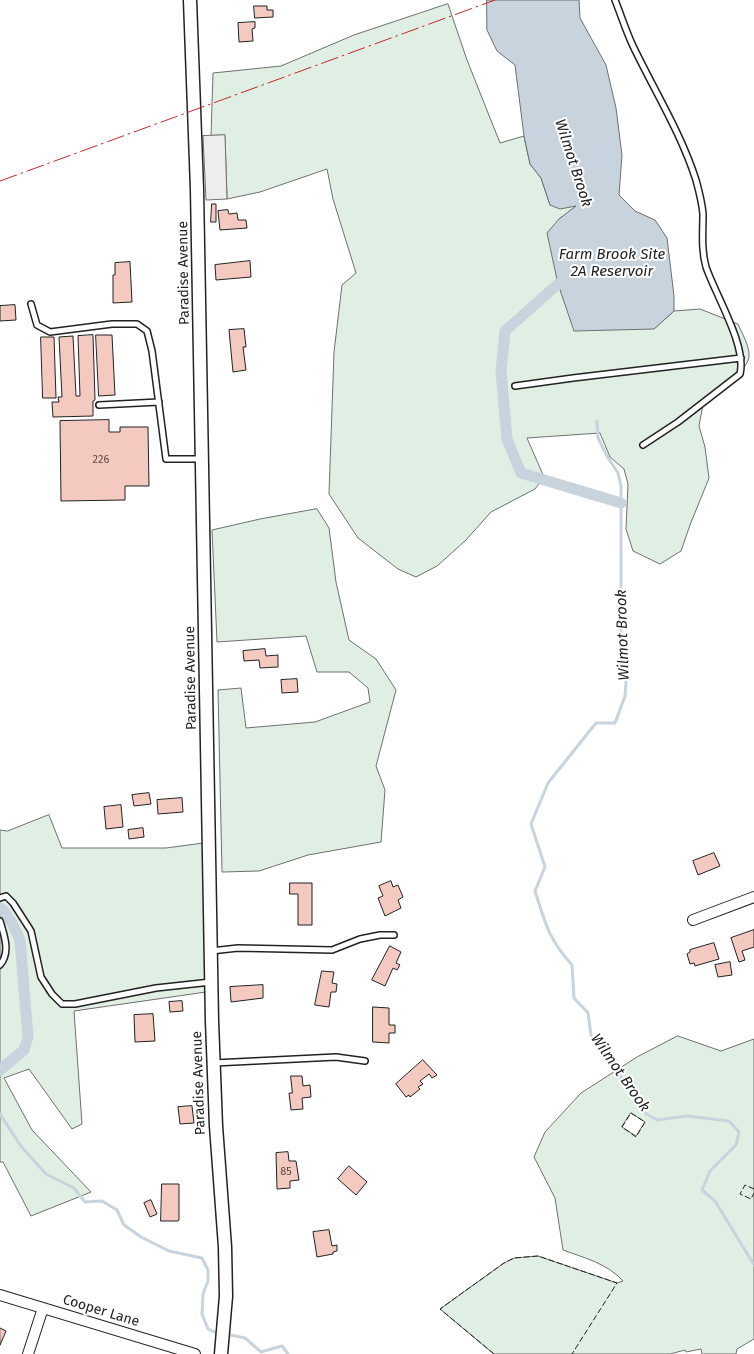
<!DOCTYPE html>
<html>
<head>
<meta charset="utf-8">
<style>
  body { margin:0 }
  canvas { display:block; background:#fff }
</style>
</head>
<body>
<canvas width="754" height="1354"></canvas>
<script>
const context = document.querySelector('canvas').getContext('2d');
context.lineJoin = 'round';
function paint(path, color) { context.fillStyle = color; context.fill(path, 'evenodd'); }
function stroke(path, color, width, dash) { context.strokeStyle = color; context.lineWidth = width; context.lineCap = dash ? 'butt' : 'round'; context.setLineDash(dash || []); context.stroke(path); }
function write(font, color, halo, rows, align = 'center') {
  context.font = font + ' "Fira Sans",sans-serif'; context.lineWidth = 4; context.setLineDash([]); context.textBaseline = 'middle'; context.strokeStyle = halo; context.fillStyle = color; for (const [text, x, y, turn = 0] of rows) {
    context.save(); context.translate(x, y); context.rotate((+turn || 0) * Math.PI / 180); context.textAlign = isNaN(turn) ? turn : align; if (halo) context.strokeText(text, 0, 0); context.fillText(text, 0, 0); context.restore();
  }
}
const green = new Path2D(`
  M 448,4 L 467,60 L 500,143 L 524,136 L 530,164 L 541,178 L 550,205 L 577,206 L 559,219 L 654,329 L 674,311 L 700,309 L 738,324 C 742,334 750,346 749,357 C 747,372 716,390 704,399 L 699,426 L 705,447 L 709,478 L 690,525 L 681,551 L 660,564 L 633,551 L 626,529 L 628,484 L 624,469 L 610,457 L 600,433 L 527,438 L 544,477 L 535,489 L 491,512 L 465,541 L 437,566 L 416,577 L 398,569 L 358,538 L 329,494 L 334,352 L 342,285 L 356,273 L 333,199 L 327,169 L 260,192 L 227,199 L 225,136 L 211,136 L 213,73 L 281,66 L 354,35 Z
  M 317,509 L 329,528 L 336,582 L 349,640 L 376,659 L 396,690 L 376,766 L 385,790 L 381,842 L 308,855 L 259,871 L 222,872 L 218,690 L 241,688 L 246,728 L 315,722 L 370,702 L 368,688 L 349,672 L 317,672 L 306,636 L 217,642 L 212,530 L 260,519 Z
  M 49,815 L 62,848 L 166,848 L 203,843 L 206,992 L 74,1011 L 82,1124 L 72,1129 L 29,1069 L 4,1078 L 32,1130 L 91,1192 L 31,1216 L 3,1162 L 0,1162 L 0,830 L 7,831 Z
  M 678,1036 L 721,1051 L 754,1039 L 754,1339 L 737,1349 L 736,1354 L 702,1354 L 701,1349 L 686,1352 L 685,1350 L 670,1354 L 494,1354 L 440,1309 L 504,1263 L 514,1258 L 538,1256 L 617,1283 L 623,1281 C 608,1264 585,1258 563,1250 L 555,1198 L 534,1157 L 545,1132 L 581,1093 L 637,1057 ZM 631,1113 L 645,1122 L 636,1136 L 622,1127 Z`);
paint(green, '#e0efe3');
stroke(green, '#6f6f6f', 1);
const parking = new Path2D(`
  M 225,135 L 227,199 L 206,200 L 203,136 Z`);
paint(parking, '#ededed');
stroke(parking, '#6f6f6f', 1);
const water = new Path2D(`
  M 487,0 L 579,0 L 580,18 L 606,65 L 616,108 L 622,155 L 619,195 L 635,211 L 655,220 L 667,238 L 674,296 L 674,311 L 654,329 L 574,331 L 558,284 L 547,233 L 559,219 L 576,206 L 560,209 L 550,205 L 541,178 L 530,164 L 524,136 L 515,65 L 497,51 L 487,30 Z`);
paint(water, '#c7d3dd');
stroke(water, '#6f6f6f', 1);
stroke(new Path2D(`
  M 597,421 L 598,438 L 607,456 L 618,473 L 621,486 L 621,638 L 627,669 L 625,696 L 615,723 L 596,723 L 548,783 L 531,824 L 545,867 L 535,891 C 545,923 549,940 572,965 L 574,998 L 588,1013 L 591,1035 L 608,1062 L 632,1090 L 645,1113 L 657,1120 L 687,1116 L 729,1121 L 739,1132 L 736,1145 L 710,1171 L 702,1190 L 715,1201 L 754,1265
  M 0,1114 L 20,1145 L 46,1174 L 74,1188 L 85,1202 L 102,1201 L 117,1210 L 124,1225 L 141,1237 L 169,1251 L 202,1258 L 208,1270 L 208,1281 L 203,1294 L 202,1314 L 208,1329 L 217,1333
  M 230,1335 L 245,1338 L 261,1352 L 282,1346 L 288,1354`), '#c7d3dd', 3);
stroke(new Path2D(`
  M 572,279 L 558,284 L 505,331 L 501,371 L 507,439 L 521,473 L 621,503
  M 0,908 L 4,911 L 12,923 L 20,940 L 28,1037 L 24,1050 L 0,1070`), '#c7d3dd', 11);
const building = new Path2D(`
  M 254,6 L 267,6 L 267,10 L 273,10 L 273,17 L 255,18 Z
  M 255,22 L 255,28 L 252,29 L 253,41 L 239,42 L 238,23 Z
  M 212,204 L 216,204 L 216,222 L 211,222 Z
  M 228,210 L 229,214 L 237,213 L 238,220 L 246,220 L 247,228 L 220,230 L 218,211 Z
  M 250,261 L 251,277 L 216,280 L 215,265 Z
  M 130,262 L 132,302 L 113,303 L 113,275 L 115,275 L 115,263 Z
  M 15,305 L 16,320 L 0,321 L 0,306 Z
  M 244,329 L 246,347 L 243,347 L 246,370 L 233,372 L 229,330 Z
  M 93,335 L 95,400 L 93,401 L 93,416 L 53,417 L 52,402 L 59,402 L 58,397 L 62,397 L 59,337 L 73,336 L 76,396 L 80,396 L 78,336 Z
  M 96,335 L 112,335 L 115,395 L 99,396 Z
  M 41,337 L 54,337 L 56,398 L 43,398 Z
  M 109,420 L 109,432 L 120,432 L 120,427 L 148,427 L 149,486 L 125,486 L 125,500 L 61,501 L 60,421 Z
  M 265,649 L 266,656 L 278,655 L 278,667 L 260,668 L 259,660 L 244,661 L 243,651 Z
  M 297,679 L 298,692 L 282,693 L 281,680 Z
  M 149,793 L 151,804 L 134,806 L 132,795 Z
  M 182,798 L 183,812 L 158,814 L 157,800 Z
  M 121,805 L 123,827 L 106,829 L 104,807 Z
  M 143,828 L 144,837 L 129,839 L 128,830 Z
  M 714,853 L 720,866 L 698,875 L 693,861 Z
  M 391,881 L 393,887 L 398,885 L 403,897 L 398,900 L 401,908 L 385,916 L 378,898 L 383,896 L 379,886 Z
  M 290,883 L 312,883 L 312,925 L 298,925 L 298,894 L 290,894 Z
  M 754,930 L 754,947 L 742,951 L 745,960 L 739,962 L 731,938 Z
  M 714,943 L 719,959 L 695,966 L 694,963 L 690,964 L 687,954 L 690,952 L 690,950 Z
  M 390,946 L 401,952 L 396,963 L 400,965 L 397,970 L 393,968 L 385,986 L 372,980 Z
  M 730,962 L 732,975 L 718,977 L 715,965 Z
  M 322,971 L 334,972 L 332,983 L 337,984 L 336,992 L 331,992 L 329,1007 L 315,1005 Z
  M 263,985 L 263,998 L 231,1002 L 230,987 Z
  M 182,1001 L 183,1011 L 170,1012 L 169,1002 Z
  M 373,1007 L 389,1008 L 389,1025 L 395,1025 L 395,1033 L 389,1033 L 389,1043 L 373,1042 Z
  M 153,1014 L 155,1041 L 135,1042 L 134,1015 Z
  M 423,1060 L 437,1075 L 432,1078 L 429,1074 L 420,1081 L 423,1084 L 418,1087 L 420,1089 L 410,1097 L 409,1095 L 406,1097 L 396,1084 Z
  M 291,1076 L 302,1076 L 303,1086 L 310,1085 L 311,1097 L 302,1098 L 303,1109 L 291,1110 L 289,1093 L 292,1093 Z
  M 192,1106 L 194,1123 L 180,1124 L 178,1107 Z
  M 288,1152 L 289,1161 L 296,1161 L 299,1180 L 290,1181 L 290,1188 L 277,1189 L 276,1153 Z
  M 349,1166 L 367,1182 L 356,1195 L 338,1179 Z
  M 162,1184 L 179,1184 L 179,1220 L 178,1221 L 161,1221 Z
  M 151,1200 L 157,1214 L 150,1217 L 144,1203 Z
  M 329,1230 L 332,1246 L 337,1245 L 337,1251 L 333,1252 L 333,1254 L 317,1257 L 313,1232 Z
  M 0,1328 L 6,1331 L 0,1345 Z`);
paint(building, '#f3c9c0');
stroke(building, '#222', 1);
const service = new Path2D(`
  M 615,0 C 621,15 626,31 633,46 C 654,90 681,133 696,180 C 699,191 702,202 703,214 C 703,232 701,249 706,267 C 716,296 747,346 740,374 L 678,422 L 643,445
  M 31,304 L 37,325 L 50,332 L 112,324 L 137,324 L 147,331 L 152,351 L 166,459 L 201,459
  M 515,386 L 573,378 L 741,358
  M 99,405 L 159,402
  M 0,898 L 6,896 L 13,903 L 31,931 L 41,977 L 52,994 L 62,1004 L 75,1004 L 156,988 L 211,982
  M 0,921 C 4,935 11,952 0,965
  M 211,951 L 238,948 L 332,950 L 360,939 L 380,935 L 394,935
  M 214,1063 L 336,1057 L 365,1061`);
const minor = new Path2D(`
  M 693,920 L 754,897
  M 0,1295 L 195,1354
  M 28,1354 L 43,1308`);
const tertiary = new Path2D(`
  M 190,0 L 197,189 L 212,1021 L 216,1126 L 225,1247 L 226,1296 L 221,1354`);
stroke(service, '#222', 8);
stroke(minor, '#222', 12);
stroke(tertiary, '#222', 15);
stroke(service, '#fff', 5);
stroke(minor, '#fff', 10);
stroke(tertiary, '#fff', 12);
stroke(new Path2D(`
  M 631,1113 L 645,1122 L 636,1137 L 622,1127 Z
  M 754,1189 L 745,1185 L 740,1194 L 751,1199 L 754,1193
  M 494,1354 L 440,1309 L 504,1263 L 514,1258 L 538,1256 L 617,1283 L 572,1354`), '#222', 1, [6, 2.5]);
stroke(new Path2D(`
  M 0,181 L 495,0`), '#c62828', 1, [18, 4, 2.5, 4]);
write('11px', '#564c4a', null, [
  ["226",101,460],
  ["85",286,1172]
]);
write('14px', '#222', '#fff', [
  ["Paradise Avenue",184,273,-91],
  ["Paradise Avenue",191,678,-91],
  ["Paradise Avenue",199,1083,-92],
  ["Cooper Lane",101,1311,17]
]);
write('italic 15px', '#222', '#fff', [
  ["Wilmot Brook",573,163,72],
  ["Farm Brook Site",612,255],
  ["2A Reservoir",612,272],
  ["Wilmot Brook",623,635,-92],
  ["Wilmot Brook",620,1073,55]
]);
</script>
</body>
</html>
